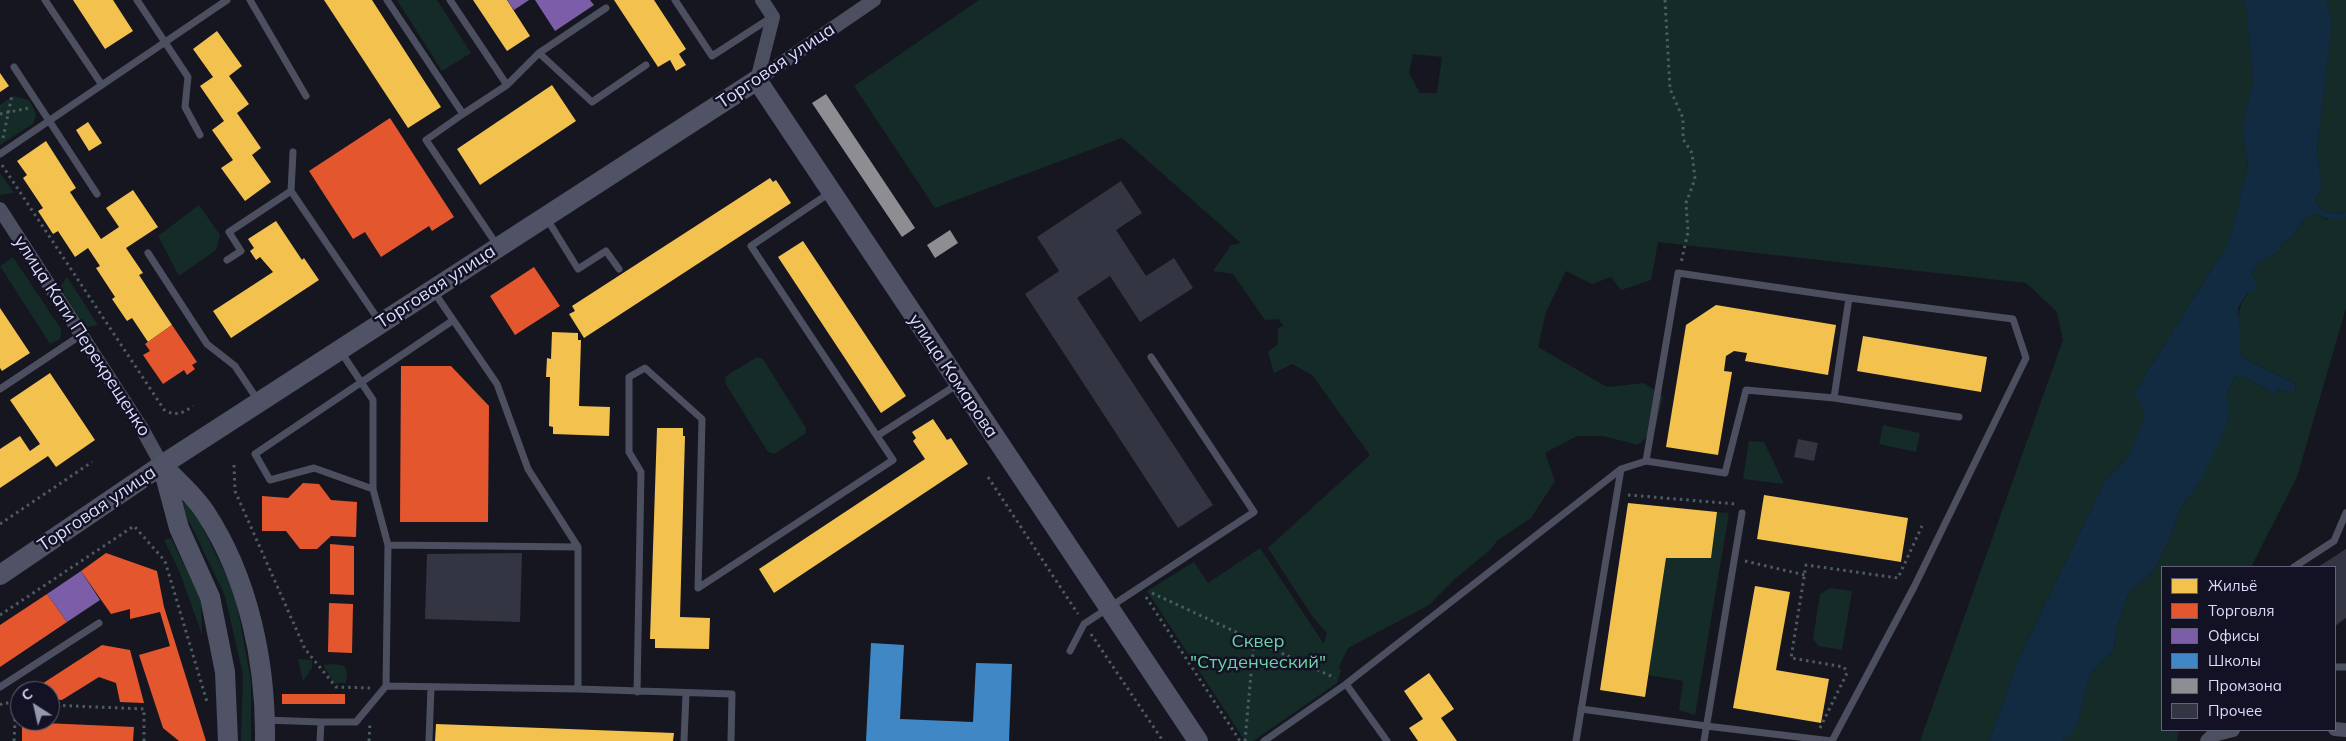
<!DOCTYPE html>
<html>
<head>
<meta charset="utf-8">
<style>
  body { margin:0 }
  #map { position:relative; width:2346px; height:741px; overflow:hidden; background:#161620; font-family:Mulish,sans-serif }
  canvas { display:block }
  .legend { position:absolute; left:2161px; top:566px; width:175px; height:165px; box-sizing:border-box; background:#121224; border:1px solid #62637a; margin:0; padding:6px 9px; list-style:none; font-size:15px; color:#d9dcfb }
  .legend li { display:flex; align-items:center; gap:10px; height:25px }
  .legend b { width:25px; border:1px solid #62637a }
  .north { position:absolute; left:10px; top:681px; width:50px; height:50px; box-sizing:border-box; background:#121224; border:1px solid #62637a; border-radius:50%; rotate:325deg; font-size:14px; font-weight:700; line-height:20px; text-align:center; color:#d9dcfb }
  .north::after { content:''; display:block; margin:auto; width:18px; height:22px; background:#9597ae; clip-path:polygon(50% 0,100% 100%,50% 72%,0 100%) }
</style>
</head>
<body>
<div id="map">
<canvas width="2346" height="741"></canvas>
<ul class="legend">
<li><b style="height:14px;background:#f2c14e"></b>Жильё</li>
<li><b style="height:14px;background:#e4572e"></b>Торговля</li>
<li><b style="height:14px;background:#7b5ea7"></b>Офисы</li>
<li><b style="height:14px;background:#3f88c5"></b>Школы</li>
<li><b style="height:14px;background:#8d8d92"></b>Промзона</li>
<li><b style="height:14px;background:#343542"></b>Прочее</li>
</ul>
<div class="north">С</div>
</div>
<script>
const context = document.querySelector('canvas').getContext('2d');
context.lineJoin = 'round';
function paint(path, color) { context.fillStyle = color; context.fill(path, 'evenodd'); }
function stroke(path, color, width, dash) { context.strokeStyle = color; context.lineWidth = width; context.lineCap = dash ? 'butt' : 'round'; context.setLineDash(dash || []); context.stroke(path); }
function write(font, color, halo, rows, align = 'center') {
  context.font = font + ' Mulish,sans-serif'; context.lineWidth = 5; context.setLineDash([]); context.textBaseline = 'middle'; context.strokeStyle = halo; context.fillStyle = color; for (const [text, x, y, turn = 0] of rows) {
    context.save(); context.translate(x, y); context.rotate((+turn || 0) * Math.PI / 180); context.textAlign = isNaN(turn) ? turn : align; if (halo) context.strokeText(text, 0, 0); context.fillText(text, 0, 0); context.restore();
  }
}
paint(new Path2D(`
  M 397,0 L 437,0 L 471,53 L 442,71 Z
  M 979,0 L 2242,0 L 2246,7 L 2253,80 L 2242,130 L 2248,164 L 2229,242 L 2134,393 L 2147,414 L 2129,456 L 2105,481 L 2017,662 L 1989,741 L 1920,741 L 2063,340 L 2057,312 L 2026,283 L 1658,242 L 1651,280 L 1621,290 L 1611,277 L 1592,284 L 1566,271 L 1546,312 L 1538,347 L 1607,387 L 1644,383 L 1663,396 L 1655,430 L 1638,445 L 1603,436 L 1577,436 L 1545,453 L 1555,481 L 1531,518 L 1498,540 L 1489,551 L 1456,578 L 1429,605 L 1348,648 L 1339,667 L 1341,671 L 1337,683 L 1253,741 L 1245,741 L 1147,591 L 1194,562 L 1208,583 L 1260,548 L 1324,644 L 1327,633 L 1312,616 L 1268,548 L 1370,455 L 1312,375 L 1292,364 L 1274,373 L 1268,352 L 1278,344 L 1278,328 L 1284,326 L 1278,319 L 1265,320 L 1233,274 L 1213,271 L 1231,245 L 1241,243 L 1122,138 L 935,208 L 854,86 ZM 1413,54 L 1442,57 L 1437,93 L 1420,93 L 1409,73 Z
  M 2327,0 L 2346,0 L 2346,213 C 2335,216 2321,212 2315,202 L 2322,187 L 2317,150 L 2332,25 Z
  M 13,96 L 29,100 L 36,113 L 34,123 L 0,145 L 0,105 Z
  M 0,173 L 14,193 L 0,195 Z
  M 199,205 L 220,235 L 216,250 L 179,276 L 158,236 Z
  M 2318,214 L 2326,220 L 2346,217 L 2346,308 L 2297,477 L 2251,567 L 2162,567 L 2162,730 L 2179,730 L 2177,741 L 2063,741 L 2076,728 L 2090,674 L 2114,649 L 2116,630 L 2129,593 L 2154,570 L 2170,537 L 2180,508 L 2198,486 L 2226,395 L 2235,376 L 2251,380 L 2276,395 L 2277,389 L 2295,393 L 2296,384 L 2241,357 C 2239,326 2231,306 2257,284 L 2251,273 L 2258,263 L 2280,250 L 2282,243 L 2295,234 L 2302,221 L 2311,215 Z
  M 13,257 L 61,329 L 60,339 L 50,344 L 0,266 Z
  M 67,277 L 98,325 L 83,328 L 59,289 Z
  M 757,357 L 763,359 L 806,428 L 805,434 L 774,454 L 768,452 L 725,383 L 726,376 Z
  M 1883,425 L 1920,433 L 1916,452 L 1879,444 Z
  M 1749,441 L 1764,442 L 1784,484 L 1743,479 Z
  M 180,500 L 193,508 L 235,593 L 251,682 L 251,741 L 241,741 L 243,675 L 225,596 L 191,525 L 183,513 Z
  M 1717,512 L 1729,513 L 1695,715 L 1679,710 L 1683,681 L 1648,675 L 1666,558 L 1711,558 Z
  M 171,538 L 201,600 L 202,635 L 180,573 L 164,540 Z
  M 1830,588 L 1852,591 L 1842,650 L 1818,646 L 1813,639 L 1820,594 Z
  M 298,659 L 312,660 L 312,668 L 303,681 Z
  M 334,664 L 344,666 L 347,672 L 346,683 L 334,683 L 323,665 Z`), '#152b27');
paint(new Path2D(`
  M 2242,0 L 2327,0 L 2332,25 L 2317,150 L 2322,187 L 2315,202 C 2321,212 2335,216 2346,213 L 2346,217 C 2335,222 2328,221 2318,214 L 2311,215 L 2302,221 L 2295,234 L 2282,243 L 2280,250 L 2258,263 L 2251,273 L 2257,284 L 2256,290 L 2247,293 L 2238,308 L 2241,357 L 2296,384 L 2295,393 L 2277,389 L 2276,395 L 2251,380 L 2235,376 L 2226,395 L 2229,403 L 2226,428 L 2198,486 L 2180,508 L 2170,537 L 2154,570 L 2129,593 L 2116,630 L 2114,649 L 2090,674 L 2076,729 L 2063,741 L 1989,741 L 2017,662 L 2105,481 L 2129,456 L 2146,414 L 2134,393 L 2229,242 L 2248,164 L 2242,130 L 2253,80 L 2246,7 Z`), '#122b40');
paint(new Path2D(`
  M 73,0 L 113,0 L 133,31 L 105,49 Z
  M 324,0 L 372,0 L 441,107 L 408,128 Z
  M 473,0 L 507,0 L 530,36 L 507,51 Z
  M 614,0 L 654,0 L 686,49 L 679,54 L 686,65 L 676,71 L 670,60 L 658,67 Z
  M 217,31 L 242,66 L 229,76 L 249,104 L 237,113 L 261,148 L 252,155 L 271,182 L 245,201 L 221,168 L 233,160 L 212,130 L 224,121 L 200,86 L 213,77 L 193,49 Z
  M 0,73 L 9,86 L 0,92 Z
  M 552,85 L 576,121 L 480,185 L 457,149 Z
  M 88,122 L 102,143 L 89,151 L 76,130 Z
  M 46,141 L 76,188 L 70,192 L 101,239 L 119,227 L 106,208 L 133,190 L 158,227 L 126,248 L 143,273 L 139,275 L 172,325 L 148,342 L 132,318 L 127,321 L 112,299 L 115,297 L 96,268 L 100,266 L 88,248 L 75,257 L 58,231 L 53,234 L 38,211 L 43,208 L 23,178 L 27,175 L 17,161 Z
  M 770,178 L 773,182 L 776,180 L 791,203 L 584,338 L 569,314 L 575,311 L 572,306 Z
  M 276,221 L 302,260 L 304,258 L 319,280 L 231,338 L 213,311 L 273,272 L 260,257 L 256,260 L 250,251 L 254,248 L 248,239 Z
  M 803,241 L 906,396 L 881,413 L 778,257 Z
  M 1716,305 L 1836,325 L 1828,375 L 1745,361 L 1747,353 L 1734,351 L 1726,356 L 1724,371 L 1732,372 L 1718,455 L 1666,447 L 1686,325 Z
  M 0,308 L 30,353 L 2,371 L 0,368 Z
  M 552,332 L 578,333 L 578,340 L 581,340 L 579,406 L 610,407 L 609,436 L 553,434 L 553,427 L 549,426 L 550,377 L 546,377 L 547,358 L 551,359 Z
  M 1863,336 L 1987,357 L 1981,392 L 1857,371 Z
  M 50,373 L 95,440 L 56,467 L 48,456 L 0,488 L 0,449 L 20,436 L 30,451 L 40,444 L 10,400 Z
  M 933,419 L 947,440 L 951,438 L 968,464 L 774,593 L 759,569 L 925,459 L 913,441 L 916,438 L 912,432 Z
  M 657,428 L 683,428 L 683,436 L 685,436 L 680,617 L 710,618 L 709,649 L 655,648 L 655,639 L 650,639 Z
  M 1764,495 L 1908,518 L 1901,562 L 1757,539 Z
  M 1628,503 L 1717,512 L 1711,558 L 1666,558 L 1645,697 L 1600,690 Z
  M 1755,586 L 1790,592 L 1776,670 L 1829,679 L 1821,723 L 1733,708 Z
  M 1429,673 L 1454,709 L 1441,718 L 1457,741 L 1418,741 L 1409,728 L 1423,719 L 1404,691 Z
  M 436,724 L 674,733 L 673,741 L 435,741 Z`), '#f2c14e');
paint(new Path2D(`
  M 390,118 L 454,217 L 432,231 L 429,226 L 381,257 L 365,232 L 353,239 L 309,171 Z
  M 534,267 L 560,306 L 515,335 L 490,296 Z
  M 172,325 L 197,362 L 192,365 L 195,369 L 187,375 L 184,370 L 163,384 L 143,355 L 150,351 L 145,344 Z
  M 401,366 L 451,366 L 489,406 L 488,522 L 400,522 Z
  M 303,483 L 319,484 L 331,500 L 357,502 L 356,537 L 331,536 L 317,549 L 300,549 L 286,531 L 262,531 L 262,496 L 288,498 Z
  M 330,544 L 354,546 L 354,595 L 330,594 Z
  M 106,553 L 157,571 L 164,607 L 206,741 L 179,741 L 163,728 L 139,655 L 170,646 L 160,612 L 130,619 L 130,609 L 111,614 L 81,571 Z
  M 47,594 L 67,622 L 0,667 L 0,625 Z
  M 329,603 L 353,604 L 352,653 L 328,652 Z
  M 102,645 L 130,650 L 144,703 L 120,702 L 116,683 L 99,677 L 62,700 L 50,699 L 50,691 L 31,691 Z
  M 282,694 L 345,694 L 345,704 L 282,704 Z
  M 22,722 L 134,727 L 133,741 L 22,741 Z`), '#e4572e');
paint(new Path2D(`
  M 507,0 L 529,0 L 514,10 Z
  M 535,0 L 590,0 L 594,5 L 555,31 Z
  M 81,571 L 100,600 L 67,622 L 47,594 Z`), '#7b5ea7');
paint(new Path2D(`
  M 871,643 L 904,645 L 900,719 L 973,722 L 976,663 L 1012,664 L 1009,741 L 866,741 Z`), '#3f88c5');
paint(new Path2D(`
  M 826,94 L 915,228 L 902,237 L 812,103 Z
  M 950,230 L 958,243 L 935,258 L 927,245 Z`), '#8d8d92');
paint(new Path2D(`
  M 1121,181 L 1142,213 L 1116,230 L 1146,276 L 1174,258 L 1193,288 L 1140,322 L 1110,276 L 1077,298 L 1213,505 L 1178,528 L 1025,294 L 1059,271 L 1037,237 Z
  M 1798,439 L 1818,443 L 1814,461 L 1794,457 Z
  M 2346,549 L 2346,618 L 2335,626 L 2335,567 L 2318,567 Z
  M 522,553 L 520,622 L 425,619 L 427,554 Z`), '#343542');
stroke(new Path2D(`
  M 1665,0 L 1670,89 L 1683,118 L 1683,139 L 1692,153 L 1695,179 L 1686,203 L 1688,232 L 1681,263
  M 0,114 L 29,108
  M 3,138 L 12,95
  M 2,165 L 165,411 C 177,416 183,413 193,406
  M 234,465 L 235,491 L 305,649 L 336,687 L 370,688
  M 988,477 L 1078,614
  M 1628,495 L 1736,504
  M 0,524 L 92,462
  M 1745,561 L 1805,575
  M 1152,593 L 1335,678
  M 1146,597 L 1240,741
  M 0,615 L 134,526 L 165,561 L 207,702
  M 1091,634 L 1163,741
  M 0,705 L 3,703 L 20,703
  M 50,705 L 144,709 L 144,741
  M 1820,728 L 1847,673 L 1844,667 L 1791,658 L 1806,565 L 1898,578 L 1922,526
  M 14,741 L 16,703
  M 369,741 L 370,723
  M 1245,741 L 1254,640`), '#4c5c63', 3, [2.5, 4]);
stroke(new Path2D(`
  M 45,0 L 102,85
  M 137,0 L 188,77 L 185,107 L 200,135
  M 250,0 L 306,96
  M 387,0 L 463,114 L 507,85
  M 450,0 L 507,85 L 539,53 L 606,8
  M 675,0 L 712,56 L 772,17
  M 539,53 L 592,102 L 646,65
  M 14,67 L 97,194
  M 463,114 L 426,140 L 497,245
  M 293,152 L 291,191 L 380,322
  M 0,154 L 227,0
  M 831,192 L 751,246 L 877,436
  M 547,219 L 578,269 L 606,251 L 619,269
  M 148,253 L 207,344 L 235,366 L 259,402
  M 227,260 L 241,251 L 229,232 L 291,191
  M 434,292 L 497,384 L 528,469 L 578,547 L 578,689
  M 0,389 L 81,335
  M 1646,461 L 1678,273 L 1849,298 L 1834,398
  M 373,489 L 314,468 L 270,480 L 255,454 L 452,321
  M 388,545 L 578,547
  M 2294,567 L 2334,541 L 2346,513
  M 1070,651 L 1084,624 L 1254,512 L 1151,357
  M 2335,667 L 2346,667
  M 1346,684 L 1387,741
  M 386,686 L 578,689 L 732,694 L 731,741
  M 0,687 L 99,623
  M 637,692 L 641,472 L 629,452 L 629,377 L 645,368 L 702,419 L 698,588 L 893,460 L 877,436 L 958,384
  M 1581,709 L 1706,726 L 1832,741
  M 265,720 L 321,722 L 320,741
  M 321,722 L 356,722 L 386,686 L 388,545 L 373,489 L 373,400 L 341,352
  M 429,741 L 431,687
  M 684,741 L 686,693
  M 1264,741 L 1346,684 L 1621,469 L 1646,461 L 1725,473 L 1746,390 L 1834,398 L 1959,417
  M 1576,741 L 1621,469
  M 1704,741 L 1742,513
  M 1832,741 L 1914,587 L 2026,358 L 2013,319 L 1849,298`), '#4c4f5f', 7);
stroke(new Path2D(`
  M 757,80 L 874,0
  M 757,80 L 773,17 L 762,0
  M 0,209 L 141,427 L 162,465
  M 2335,729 L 2346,730
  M 2207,741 L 2213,735 L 2233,730`), '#4c4f5f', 14);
stroke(new Path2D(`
  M 162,465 C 176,480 194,495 205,512 C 249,579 266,663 265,741
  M 163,468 L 179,528 L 210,597 L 225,672 L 228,741
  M 0,575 L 162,465 L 757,80 L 1198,741`), '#505266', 20);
write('18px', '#d9dcfb', '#121224', [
  ["Торговая улица",776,66,-34],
  ["Торговая улица",436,287,-33],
  ["улица Кати Перекрещенко",82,336,57],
  ["улица Комарова",953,376,56],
  ["Торговая улица",97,509,-34]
]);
write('18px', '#6dd3a6', '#121224', [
  ["Сквер",1258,642],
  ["\"Студенческий\"",1258,663]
]);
</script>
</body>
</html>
